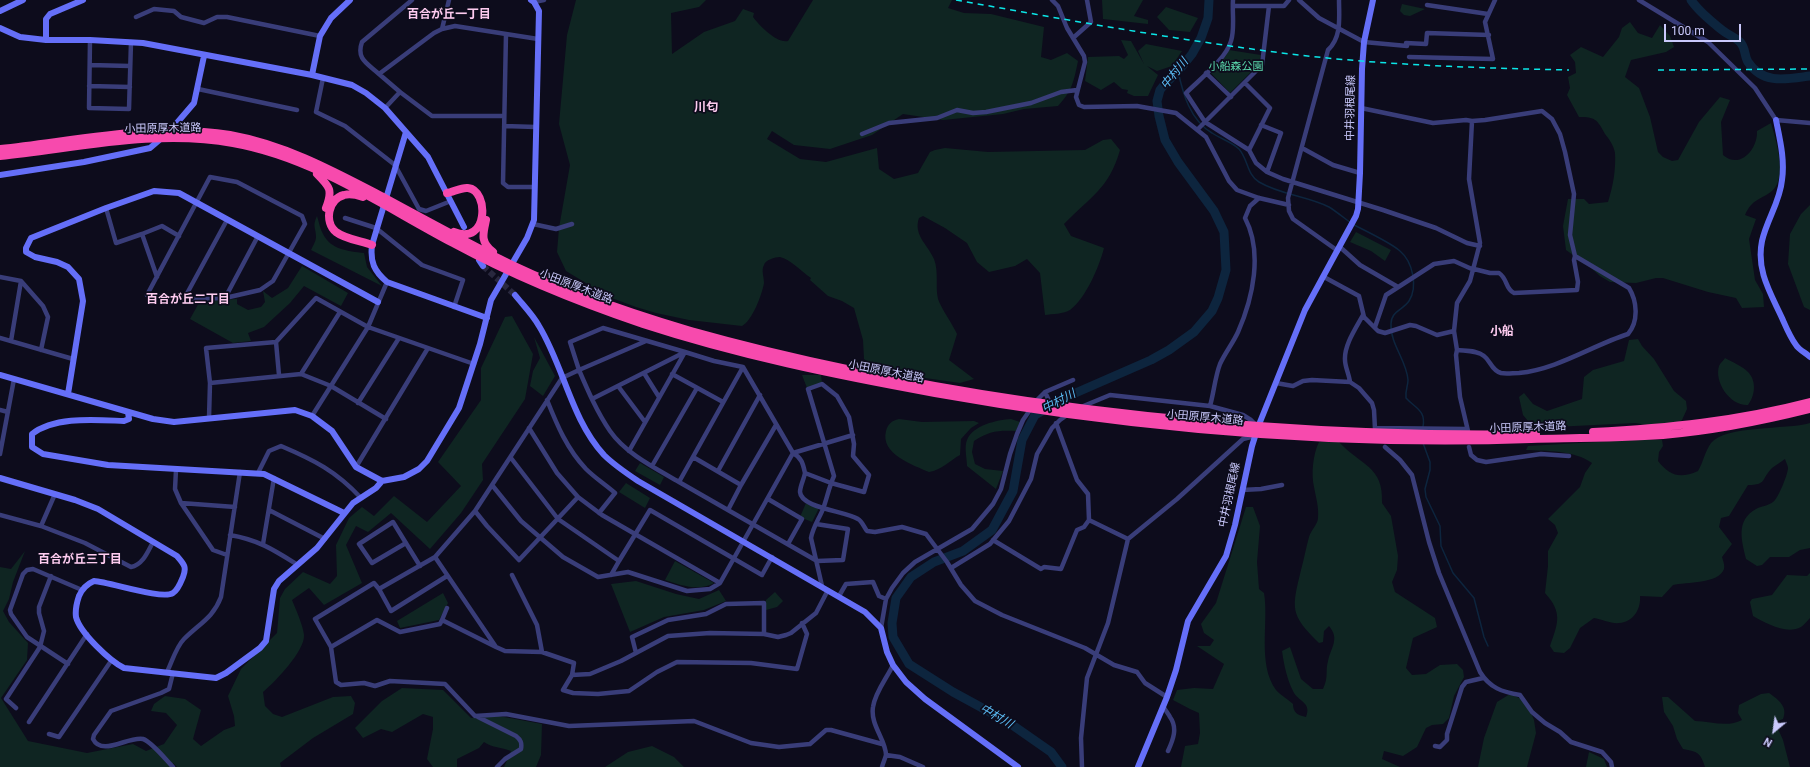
<!DOCTYPE html>
<html>
<head>
<meta charset="utf-8">
<style>
  body { margin:0 }
  #map { position:relative; width:1810px; height:767px; overflow:hidden; background:#0d0c1c; font-family:Roboto,sans-serif }
  canvas { display:block }
  .north { position:absolute; left:1754px; top:711px; width:40px; height:40px; -webkit-text-stroke:3px #0d0c1c; paint-order:stroke; rotate:209deg; font-size:11px; font-weight:700; line-height:16px; text-align:center; color:#cac9fc }
  .north::after { content:''; display:block; margin:auto; width:14px; height:18px; background:#cac9fc; clip-path:polygon(50% 0,100% 100%,50% 72%,0 100%) }
  .scale { position:absolute; left:1664px; top:24px; width:77px; height:18px; box-sizing:border-box; border:2px solid #cac9fc; border-top:0; padding-left:5px; font-size:12px; line-height:14px; white-space:nowrap; color:#cac9fc; -webkit-text-stroke:3px #0d0c1c; paint-order:stroke }
</style>
</head>
<body>
<div id="map">
<canvas width="1810" height="767"></canvas>
<div class="north">N</div>
<div class="scale">100 m</div>
</div>
<script>
const context = document.querySelector('canvas').getContext('2d');
context.lineJoin = 'round';
function paint(path, color) { context.fillStyle = color; context.fill(path, 'evenodd'); }
function stroke(path, color, width, dash) { context.strokeStyle = color; context.lineWidth = width; context.lineCap = dash ? 'butt' : 'round'; context.setLineDash(dash || []); context.stroke(path); }
function write(font, color, halo, rows, align = 'center') {
  context.font = font + ' Roboto,"Noto Sans JP",sans-serif'; context.lineWidth = 3.5; context.setLineDash([]); context.textBaseline = 'middle'; context.strokeStyle = halo; context.fillStyle = color; for (const [text, x, y, turn = 0] of rows) {
    context.save(); context.translate(x, y); context.rotate((+turn || 0) * Math.PI / 180); context.textAlign = isNaN(turn) ? turn : align; if (halo) context.strokeText(text, 0, 0); context.fillText(text, 0, 0); context.restore();
  }
}
paint(new Path2D(`
  M 576,0 L 706,0 L 699,7 L 671,13 L 672,54 L 704,32 L 735,21 L 743,9 L 754,13 L 753,17 C 759,25 777,44 788,41 L 813,0 L 952,0 L 948,8 L 964,13 L 991,14 L 1044,27 L 1041,57 L 1051,60 L 1067,53 L 1078,61 C 1074,81 1072,91 1058,106 L 1024,109 L 1003,114 L 943,120 L 903,114 L 872,135 L 830,149 L 794,145 L 772,131 L 767,139 L 800,159 L 826,162 L 877,148 L 879,169 L 894,179 L 918,173 L 930,152 L 935,150 L 945,148 L 988,152 L 1085,150 L 1103,140 L 1111,139 L 1120,150 C 1109,189 1090,197 1064,224 L 1071,236 L 1104,248 C 1099,267 1086,298 1070,310 C 1064,314 1052,314 1045,315 L 1040,273 L 1027,259 L 1015,266 L 989,272 L 977,262 L 967,243 L 945,228 L 923,216 L 919,218 C 913,235 928,245 934,259 C 939,272 935,287 938,299 C 941,308 953,325 957,334 L 949,360 L 974,379 L 960,383 L 897,374 L 874,366 L 864,359 L 863,340 L 854,308 L 842,301 L 828,296 L 810,280 L 811,278 C 802,272 790,259 780,257 C 775,257 765,260 764,265 C 761,270 764,277 764,283 C 762,295 752,321 742,326 L 689,320 L 656,313 L 636,307 L 609,297 L 566,271 L 557,252 L 559,228 L 570,165 L 559,124 L 567,35 Z
  M 1102,0 L 1143,0 L 1134,16 L 1148,20 L 1148,24 L 1103,19 Z
  M 1402,4 L 1425,9 L 1410,16 L 1404,15 L 1400,11 Z
  M 1166,7 L 1198,18 L 1190,32 L 1169,30 L 1157,17 Z
  M 1630,22 L 1638,33 L 1652,38 L 1660,25 L 1670,36 L 1674,47 L 1666,52 L 1631,60 L 1625,77 L 1639,88 L 1650,117 L 1658,152 L 1663,157 L 1672,161 L 1678,160 L 1699,122 L 1720,97 L 1730,100 L 1721,122 L 1723,155 C 1740,170 1758,149 1757,131 L 1771,123 C 1776,140 1788,178 1772,191 C 1759,201 1753,198 1745,215 L 1756,219 L 1749,239 L 1755,280 L 1763,294 L 1764,307 L 1742,308 L 1736,298 L 1708,292 L 1663,278 L 1656,278 L 1636,283 L 1610,282 L 1600,276 L 1591,268 L 1566,250 L 1563,226 L 1568,199 L 1584,199 L 1589,204 L 1608,202 C 1613,186 1616,170 1615,153 C 1614,146 1609,139 1605,134 C 1597,119 1595,117 1579,117 L 1567,95 L 1570,88 L 1568,77 L 1576,73 L 1575,62 L 1570,55 L 1581,47 L 1603,57 L 1619,37 L 1622,28 Z
  M 1121,40 L 1131,41 L 1144,64 L 1138,51 L 1146,44 L 1182,51 L 1172,66 L 1157,71 L 1147,66 L 1158,75 L 1148,96 L 1134,96 L 1127,93 L 1128,90 L 1122,89 L 1114,82 L 1101,90 L 1085,81 L 1088,57 L 1119,56 L 1124,59 L 1128,55 Z
  M 1229,50 L 1261,55 L 1258,65 L 1230,93 L 1211,73 L 1225,57 Z
  M 1810,205 L 1810,310 L 1804,307 L 1788,264 L 1790,234 L 1801,214 Z
  M 317,216 C 319,222 320,229 323,234 C 331,250 348,251 364,253 L 367,267 L 382,286 L 311,250 C 313,246 316,241 316,237 C 316,228 312,226 317,216 Z
  M 1356,232 L 1391,250 L 1385,261 L 1371,251 L 1350,242 Z
  M 302,266 L 348,293 L 341,306 L 304,286 L 290,303 L 264,327 L 248,333 L 251,341 L 233,343 L 190,319 L 200,301 L 237,299 L 237,304 L 248,310 L 261,307 L 265,302 L 263,291 L 272,298 L 288,288 Z
  M 512,316 L 533,354 L 525,399 L 482,464 L 483,480 L 461,513 L 430,549 L 391,513 L 368,532 L 356,526 L 346,545 L 362,583 L 324,605 L 309,588 L 292,600 C 296,610 303,625 304,635 C 305,651 275,682 263,692 L 265,706 L 273,714 L 282,717 L 333,697 L 351,696 L 355,703 L 353,714 L 313,738 L 280,763 L 281,767 L 177,767 L 173,763 L 171,767 L 0,767 L 0,567 L 11,569 L 25,551 L 13,582 L 9,599 L 3,611 L 9,622 L 28,643 L 27,660 L 1,698 L 28,741 L 87,753 L 133,744 L 146,751 L 164,744 L 177,725 L 166,713 L 151,711 L 154,704 L 165,696 L 185,699 L 201,710 L 193,739 L 201,746 L 224,730 L 235,726 L 234,716 L 228,696 L 241,669 L 277,633 L 280,598 L 285,589 L 303,572 L 330,584 L 337,576 L 336,545 L 349,518 L 362,507 L 374,516 L 394,496 L 427,522 L 461,486 L 438,462 L 481,400 L 481,368 L 505,317 Z
  M 534,337 L 555,376 L 543,396 L 530,386 L 533,371 L 540,358 Z
  M 1638,339 L 1642,346 L 1654,359 L 1674,391 L 1686,401 L 1687,409 L 1682,420 L 1675,425 L 1653,426 L 1635,423 L 1534,428 L 1523,415 L 1519,397 L 1524,393 L 1533,404 L 1547,411 L 1582,399 L 1584,377 L 1593,370 L 1624,361 L 1629,340 Z
  M 1725,358 C 1732,362 1742,366 1748,372 C 1757,381 1755,396 1748,405 C 1730,406 1714,382 1719,366 C 1720,363 1724,360 1725,358 Z
  M 802,375 L 821,375 L 822,383 L 807,388 Z
  M 899,419 L 922,422 L 974,421 L 979,423 L 971,428 L 961,439 L 960,455 C 949,461 942,470 929,472 C 913,465 880,454 886,431 C 888,424 891,421 899,419 Z
  M 1011,419 L 1020,422 L 1016,431 C 999,430 989,431 974,441 L 972,452 L 975,464 L 985,469 L 1003,471 L 996,489 L 967,466 C 967,459 964,447 967,440 C 973,425 997,420 1011,419 Z
  M 1810,423 L 1810,548 L 1800,550 L 1789,557 L 1770,557 L 1762,565 L 1757,566 L 1746,559 C 1742,541 1735,521 1756,509 C 1761,506 1768,506 1773,502 C 1778,499 1788,474 1788,468 C 1788,466 1786,462 1785,459 C 1781,462 1776,465 1772,468 C 1761,479 1767,485 1748,485 L 1729,516 L 1721,518 L 1719,527 L 1732,544 L 1722,557 C 1723,560 1725,566 1724,569 C 1719,584 1686,582 1673,585 L 1662,597 L 1640,596 C 1641,608 1634,622 1619,623 C 1612,624 1601,619 1594,618 L 1580,628 L 1570,648 L 1564,653 L 1554,652 L 1550,646 C 1558,623 1563,613 1545,593 L 1548,566 L 1548,551 L 1558,533 L 1555,525 L 1548,519 L 1580,487 L 1585,473 L 1592,463 C 1574,450 1547,451 1526,450 L 1528,446 L 1632,440 L 1662,440 L 1663,446 L 1659,452 L 1658,461 C 1670,476 1680,479 1698,471 C 1703,463 1705,451 1711,443 C 1726,425 1786,430 1810,423 Z
  M 1319,442 L 1339,442 C 1360,465 1384,466 1382,503 L 1391,516 L 1398,556 L 1397,570 L 1392,582 L 1395,592 L 1435,618 L 1437,627 L 1413,638 L 1406,668 L 1412,675 L 1426,674 L 1440,665 L 1457,664 L 1463,670 L 1464,677 L 1454,696 L 1449,718 L 1443,724 L 1432,725 L 1426,728 L 1417,747 L 1403,756 L 1384,751 L 1382,759 L 1400,767 L 1181,767 L 1185,746 L 1198,744 L 1200,733 L 1199,713 L 1190,709 L 1173,700 L 1177,690 L 1194,688 L 1213,689 L 1224,664 L 1197,646 L 1210,646 L 1214,640 L 1204,633 L 1201,624 L 1216,603 L 1246,507 L 1253,507 L 1260,526 L 1257,562 L 1259,589 L 1264,593 C 1269,622 1257,664 1276,690 C 1280,695 1288,699 1293,704 C 1293,713 1298,715 1306,717 C 1312,702 1298,702 1293,691 C 1287,679 1284,665 1282,651 L 1290,647 L 1301,679 L 1313,689 L 1323,689 C 1329,676 1325,672 1328,661 C 1331,647 1340,639 1329,626 L 1324,631 L 1323,642 L 1319,643 C 1289,614 1292,608 1301,570 C 1304,559 1306,548 1309,537 C 1311,530 1318,524 1318,518 C 1319,507 1316,498 1314,487 C 1311,474 1313,454 1319,442 Z
  M 640,463 L 664,477 L 660,485 L 635,471 Z
  M 626,483 L 650,498 L 645,508 L 619,492 Z
  M 806,503 L 819,508 L 812,522 L 800,517 Z
  M 675,561 L 714,583 C 699,592 680,585 665,580 Z
  M 1810,573 L 1810,618 C 1807,621 1804,625 1801,627 C 1786,635 1766,623 1753,616 L 1750,602 L 1752,599 L 1772,595 L 1787,575 L 1807,576 Z
  M 636,581 L 676,594 L 699,599 L 719,590 L 726,601 L 704,610 L 664,617 L 630,632 L 611,584 Z
  M 775,592 L 783,601 L 777,607 L 766,610 L 766,600 Z
  M 443,593 L 448,603 L 439,620 L 400,628 L 397,621 Z
  M 402,688 L 443,690 L 471,718 L 499,716 L 542,724 L 541,755 L 536,767 L 504,767 L 511,751 C 501,747 493,748 484,742 L 479,748 L 457,759 L 457,767 L 433,767 L 427,759 L 433,729 L 433,717 L 423,714 L 392,732 L 381,729 L 363,738 L 355,728 L 382,701 Z
  M 1769,693 C 1779,700 1788,707 1783,719 L 1775,722 L 1783,740 L 1790,767 L 1705,767 C 1700,752 1698,752 1683,749 L 1677,739 L 1673,726 L 1664,712 L 1662,697 L 1668,697 L 1695,721 C 1711,721 1727,728 1742,720 L 1738,713 L 1739,705 L 1761,694 Z
  M 1510,694 L 1526,701 L 1534,720 L 1536,733 L 1527,767 L 1478,767 L 1484,738 L 1497,702 Z
  M 652,746 L 674,757 L 684,767 L 605,767 L 628,752 Z
  M 1589,752 L 1604,759 L 1607,767 L 1586,767 Z`), '#0f2522');
stroke(new Path2D(`
  M 1178,71 C 1183,94 1190,120 1212,133 C 1221,139 1232,142 1239,149 C 1248,159 1247,175 1259,182 C 1281,195 1307,196 1329,207 C 1337,212 1344,218 1351,223
  M 1354,225 C 1366,231 1391,243 1400,251 C 1413,262 1418,287 1409,301 C 1403,310 1391,311 1391,324 C 1390,344 1407,361 1408,380 C 1408,386 1405,391 1406,398 C 1416,409 1426,410 1423,427
  M 1423,443 L 1430,462 L 1430,470 L 1425,489 L 1426,497 L 1440,526 L 1441,546 L 1453,573 L 1474,598 L 1484,637 L 1488,646`), '#0d253e', 1.5);
stroke(new Path2D(`
  M 1691,0 C 1699,12 1711,21 1722,30 C 1728,35 1735,37 1740,42 C 1746,48 1744,56 1748,62 C 1763,85 1787,79 1810,76
  M 1062,767 L 1051,752 L 1008,722 L 953,692 L 909,664 L 893,637 L 892,623 L 896,598 L 911,577 L 934,562 L 963,551 L 992,530 L 1013,491 L 1022,440 L 1035,415 L 1064,398 L 1151,360 L 1169,350 L 1194,332 L 1212,311 L 1218,298 L 1226,270 L 1224,232 L 1214,211 L 1178,162 L 1165,140 L 1159,116 L 1157,101 L 1160,90 L 1164,85 L 1180,69 L 1192,54 L 1201,38 L 1208,18 L 1209,0`), '#0d253e', 9);
stroke(new Path2D(`
  M 483,266 L 515,295`), '#29283e', 6, [6, 3]);
stroke(new Path2D(`
  M 1052,0 L 1058,6 L 1067,28 L 1084,56 L 1085,62 L 1076,97 L 1079,105 L 1084,107 L 1137,106 L 1176,113 L 1206,137 L 1229,181 L 1237,190 L 1259,198 L 1289,205
  M 1233,0 C 1232,13 1235,29 1231,41 C 1226,59 1200,79 1186,93 L 1205,122 L 1249,150 L 1256,163 L 1267,172 L 1283,179 L 1383,210 L 1436,228 L 1467,243 L 1480,246
  M 1299,0 L 1319,18 L 1364,42 L 1407,46
  M 1639,0 L 1708,42 L 1755,88 L 1776,120 L 1810,123
  M 534,2 L 544,0
  M 1427,5 L 1488,14
  M 1233,6 L 1284,6 L 1289,0
  M 136,17 L 154,9 L 174,11 L 181,17 L 204,23 L 217,17 L 227,17 L 320,36
  M 442,29 L 449,0
  M 506,34 L 503,183 L 508,187 L 535,187
  M 1073,38 L 1091,22 L 1087,0
  M 90,40 L 89,108 L 129,109 L 131,42
  M 1406,43 L 1426,44 L 1427,33 L 1489,35
  M 1409,57 L 1493,59 L 1485,22 L 1495,0
  M 90,65 L 130,66
  M 1206,73 L 1231,97
  M 379,74 C 367,63 356,59 362,42 L 412,0
  M 323,78 L 316,112 L 345,126 L 395,165 L 419,209 L 426,211 L 451,201
  M 1245,83 L 1270,108 L 1249,150
  M 89,86 L 130,87
  M 198,89 L 297,110
  M 385,108 L 400,92
  M 1361,108 L 1433,123 L 1466,120 L 1472,121 L 1485,120 L 1542,111 L 1552,119 L 1560,134 L 1565,152 L 1574,194 L 1570,235 L 1575,256
  M 504,116 L 432,116 L 400,92 L 379,74 L 434,33 L 442,29 L 455,26 L 538,39
  M 1261,125 L 1281,133 L 1267,172
  M 504,126 L 536,127
  M 1198,129 L 1262,65 L 1269,6
  M 862,134 L 889,123 L 937,118 L 957,110 L 973,113 L 986,112 L 1031,103 L 1061,92 L 1077,90
  M 1302,148 L 1333,165 L 1360,173
  M 210,177 L 237,182 L 302,216 L 305,224 L 273,281 L 260,290 L 225,298 L 184,299 L 147,295 Z
  M 106,208 L 116,243 L 142,234 L 157,277
  M 345,218 L 376,228 L 422,265 L 463,280 L 454,307
  M 533,224 L 556,229 L 572,224
  M 142,234 L 162,226 L 179,236
  M 1340,247 L 1360,265 L 1398,287
  M 1338,251 L 1293,219 L 1289,211 L 1288,198 L 1328,50 C 1342,37 1339,17 1339,0
  M 0,277 L 21,281 L 43,306 L 48,317 L 41,350
  M 1324,277 L 1359,296 L 1364,317 L 1378,331 L 1385,333 L 1410,325 L 1416,326 L 1437,335 L 1454,331
  M 225,298 L 258,236
  M 184,299 L 227,220
  M 1375,327 L 1386,295 L 1434,264 L 1454,261 L 1474,270
  M 0,338 L 73,359
  M 11,341 L 21,281
  M 276,342 L 279,375
  M 1457,350 C 1466,351 1477,350 1484,356 C 1491,361 1491,370 1501,373 C 1506,374 1513,373 1519,373 C 1558,369 1591,346 1628,334 C 1639,321 1637,301 1629,288 L 1575,256 L 1574,260 L 1578,282 L 1577,290 L 1514,293 C 1505,289 1508,279 1499,273 L 1490,273 L 1474,269
  M 644,373 L 659,397
  M 301,374 L 340,312
  M 672,374 L 723,402
  M 1350,382 C 1349,374 1345,367 1345,360 C 1344,345 1356,328 1363,315
  M 210,383 L 301,374 L 331,386 L 386,419
  M 1276,383 L 1293,386 L 1303,381 L 1312,380 L 1350,382 L 1359,388 L 1372,403 L 1374,410 L 1375,429
  M 618,386 L 645,422
  M 1045,392 L 1051,405
  M 592,399 L 685,352 L 714,361 L 743,367
  M 547,400 C 557,425 567,449 586,469 C 595,478 606,485 615,493 L 599,513
  M 358,403 L 399,338
  M 1210,406 C 1214,392 1215,377 1220,364 C 1225,353 1233,343 1238,332 C 1253,298 1263,252 1245,218 L 1250,206 L 1259,198
  M 1081,407 L 1110,395 L 1210,406 L 1243,415 L 1251,420 L 1257,426
  M 0,410 L 8,412
  M 312,416 L 368,327 L 387,282
  M 209,418 L 210,383 L 206,348 L 276,342 L 316,298 L 368,327 L 474,364
  M 1056,423 L 1077,480 L 1088,494 L 1089,520 L 1128,539
  M 529,428 L 557,473 L 578,497 L 602,515 L 720,583
  M 1375,428 L 1467,429
  M 1468,431 L 1460,397 L 1456,355 L 1457,350 L 1454,331 L 1457,303 L 1470,281 L 1480,243 L 1469,179 L 1472,121
  M 1385,447 L 1400,460 L 1412,475 L 1429,542 L 1439,573 L 1480,672 C 1490,688 1502,692 1520,695 L 1532,712 L 1545,723 L 1560,732 L 1571,742 L 1602,752 L 1611,762 L 1612,767
  M 1469,447 L 1471,455 L 1477,460 L 1486,462 L 1541,454 L 1569,456
  M 629,451 L 685,352 L 603,328 L 570,342 L 579,370 L 646,341
  M 793,453 C 802,458 803,464 805,473 L 831,483 L 864,492 L 869,475 L 853,456 L 854,444 L 849,417 L 837,396 L 822,384 L 808,389 L 834,476 C 829,487 827,498 823,509 C 819,519 813,527 811,538 L 822,586
  M 793,453 L 853,435
  M 0,454 L 14,379
  M 693,457 L 741,485 L 776,425
  M 511,458 L 558,519 L 619,561 L 650,510 L 762,575 L 772,557
  M 652,466 L 697,388
  M 356,467 L 428,348
  M 176,470 L 175,489 L 181,503 L 213,550 L 227,555
  M 718,471 L 760,395
  M 258,473 L 269,451 L 281,446 C 314,460 336,471 361,498
  M 805,473 C 804,479 800,486 800,492 C 801,508 845,511 858,519 C 862,521 864,527 867,531 L 875,532 L 902,527 L 926,534 L 947,562 L 961,585 L 975,601 L 1002,615 L 1085,648 L 1114,665 L 1137,672 L 1145,683 L 1167,697
  M 679,482 L 817,561 L 843,560 L 848,529 L 816,524
  M 492,485 L 521,521 L 563,557 L 598,577 L 628,572 L 687,591 L 710,589 L 720,583 L 793,453 L 743,367 L 679,482 C 655,468 626,454 610,431 C 597,412 588,391 579,370 L 562,378 L 475,511 L 435,557 L 379,589 L 374,583 L 315,619 L 331,647 L 377,620 L 400,632 L 440,624 L 442,620 L 496,647
  M 1242,490 L 1261,489 L 1282,485
  M 768,499 L 802,519 L 788,544
  M 181,503 L 235,507
  M 269,510 L 325,539
  M 728,510 L 741,485
  M 475,511 L 487,526 L 519,560 L 578,497
  M 0,515 L 41,526 L 85,543 L 131,567 C 143,565 148,551 153,542
  M 41,526 L 55,494
  M 230,535 C 259,540 274,550 298,565
  M 993,540 L 1041,569 L 1044,567 L 1061,569 L 1077,530 L 1084,527 L 1089,520
  M 406,543 L 372,563 L 359,544 L 393,522 L 420,566
  M 263,544 L 274,478
  M 435,557 L 496,647 L 505,651 L 542,652 L 574,663 L 572,675 L 590,674 L 621,661 L 668,636 L 710,633 L 764,634 L 778,637 L 786,635 L 791,633 L 816,613 L 828,590
  M 951,568 L 990,544 L 1009,521 L 1031,479 L 1037,454 L 1052,428 L 1060,420 L 1067,415
  M 512,575 L 537,625 L 542,652
  M 611,575 L 619,561
  M 379,589 L 391,611 L 447,576
  M 839,596 L 846,584 L 873,582 L 879,596 L 886,599
  M 442,620 L 447,608
  M 881,628 L 886,599 L 892,588 L 903,573 L 915,562 L 972,529 L 993,504 L 1001,489 L 1010,454 L 1017,434 L 1023,420 L 1037,400 L 1045,392 L 1073,380
  M 331,647 L 336,682 L 341,685 L 364,683 L 375,686 L 390,681 L 445,684 L 475,716 L 506,714 L 569,726 L 694,721 L 751,743 L 779,747 L 810,744 L 826,730 L 831,730 L 882,744
  M 636,653 L 632,637 L 668,620 L 706,614 L 726,604 L 764,603 L 764,634
  M 68,664 L 27,637 L 11,614 L 10,610 L 23,574 L 27,570 L 33,569 L 82,590
  M 167,672 C 172,662 176,647 184,639 C 200,623 213,618 221,597 L 240,472
  M 572,675 L 563,690 L 573,693 L 598,694 L 629,691 L 657,672 L 677,662 L 751,663 L 797,669 L 807,634 L 802,623
  M 1163,706 C 1165,710 1168,713 1170,717 C 1178,728 1173,740 1168,751
  M 16,708 L 6,699 L 40,647 L 44,631 L 39,613 L 39,607 L 51,576
  M 478,717 L 516,736 C 521,740 522,743 521,749 L 505,759 L 497,767
  M 29,722 L 87,634
  M 49,734 L 59,737 L 111,661
  M 1435,746 L 1440,747 L 1447,740 L 1447,734 L 1462,687 L 1466,682 L 1483,678
  M 886,755 L 900,757 L 923,767
  M 173,767 C 166,760 152,742 143,739 C 128,736 102,757 93,739 L 94,735 L 111,711 L 161,693 L 169,689 L 173,673
  M 882,767 C 883,763 885,759 886,755 C 886,740 870,725 873,707 C 875,692 887,678 893,665
  M 1082,767 L 1081,738 L 1087,678 L 1108,623 L 1128,539 L 1177,499 L 1243,439 L 1255,436`), '#393d79', 4.5);
stroke(new Path2D(`
  M 0,11 L 23,0
  M 0,28 L 20,37 L 46,40 L 90,40 L 143,43 L 312,75 L 352,85 L 366,93 L 385,108 L 428,157 L 464,227
  M 46,40 L 46,19 L 50,14 L 83,0
  M 312,75 L 320,36 L 331,18 L 350,0
  M 1776,120 C 1780,140 1785,160 1782,180 C 1780,202 1767,219 1762,241 C 1756,270 1770,292 1782,318 C 1786,327 1790,337 1796,345 C 1799,350 1806,353 1810,357
  M 406,132 L 372,245 C 370,262 374,271 387,282 L 487,318
  M 0,175 L 84,162 L 150,148 L 170,131 L 194,103 L 204,56
  M 479,260 L 483,266
  M 515,295 C 523,305 533,315 539,326 C 564,367 571,419 604,455 C 614,465 626,473 638,481 L 865,612 L 881,628 L 887,652 L 893,665 L 906,682 L 925,699 L 1018,767
  M 0,375 L 153,419 L 174,422 L 295,410 L 312,416 L 332,431 L 356,467 L 382,481 L 404,477 L 419,469 L 427,461 L 459,408 L 480,344 L 491,300 L 527,238 L 534,220 L 539,11 L 534,2 L 531,0
  M 68,394 L 83,301 L 79,279 L 68,267 L 57,262 L 35,257 L 26,252 L 26,248 L 31,238 L 106,208 L 154,191 L 179,193 L 378,302
  M 128,412 L 129,419 L 124,421 C 96,420 55,416 32,434 L 32,447 L 43,454 L 108,465 L 264,474 L 344,513
  M 0,478 L 75,500 L 98,509 L 177,556 C 184,564 187,567 183,577 C 181,582 178,590 173,593 C 162,600 110,582 94,581 C 87,584 82,589 79,596 C 77,602 75,610 76,617 C 80,633 110,661 124,668 L 216,678 L 226,673 L 260,648 L 266,641 L 274,589 L 279,581 L 317,548 L 353,503 L 376,488 L 382,481
  M 1138,767 L 1167,697 L 1176,670 L 1188,621 L 1226,556 L 1235,525 L 1252,446 L 1258,427 L 1305,310 L 1356,216 L 1358,209 L 1360,173 L 1362,69 L 1364,42 L 1373,0`), '#656ff8', 6);
stroke(new Path2D(`
  M 0,149 C 76,141 154,123 230,135 C 286,145 335,172 385,198 C 420,217 455,236 490,254 C 554,287 623,311 691,331 C 801,362 914,384 1027,401 C 1196,425 1365,437 1536,434
  M 0,156 C 77,148 156,129 233,143 C 313,157 383,206 453,243 C 514,276 578,302 643,324 C 738,355 836,375 935,393 C 1131,428 1332,446 1531,439 C 1575,438 1619,438 1663,435 C 1712,431 1762,421 1810,409
  M 317,174 C 330,187 333,190 326,208
  M 447,193 C 453,192 462,187 468,188 C 489,190 489,246 454,232
  M 363,197 C 357,195 351,193 344,195 C 328,199 324,222 336,232 C 345,239 361,241 372,245
  M 486,220 C 483,234 480,242 493,252
  M 1593,432 C 1668,428 1737,421 1810,402`), '#f74aad', 8);
stroke(new Path2D(`
  M 956,0 C 1067,20 1178,40 1290,54 C 1382,65 1476,68 1569,70
  M 1658,70 L 1810,69`), '#0be6e7', 1.5, [6, 5]);
write('11px', '#5ad8ac', '#0d0c1c', [
  ["小船森公園",1236,67]
]);
write('11px', '#cac9fc', '#0d0c1c', [
  ["中井羽根尾線",1351,108,-89],
  ["小田原厚木道路",163,129,-1],
  ["小田原厚木道路",576,287,21],
  ["小田原厚木道路",886,372,11],
  ["小田原厚木道路",1205,418,5],
  ["小田原厚木道路",1528,428,-2],
  ["中井羽根尾線",1230,495,-78]
]);
write('bold 12px', '#fdcbef', '#0d0c1c', [
  ["百合が丘一丁目",449,15],
  ["川匂",706,108],
  ["百合が丘二丁目",188,300],
  ["小船",1502,332],
  ["百合が丘三丁目",80,560]
]);
write('italic 12px', '#5cbef7', '#0d0c1c', [
  ["中村川",1175,74,-51],
  ["中村川",1059,402,-28],
  ["中村川",996,717,30]
]);
</script>
</body>
</html>
